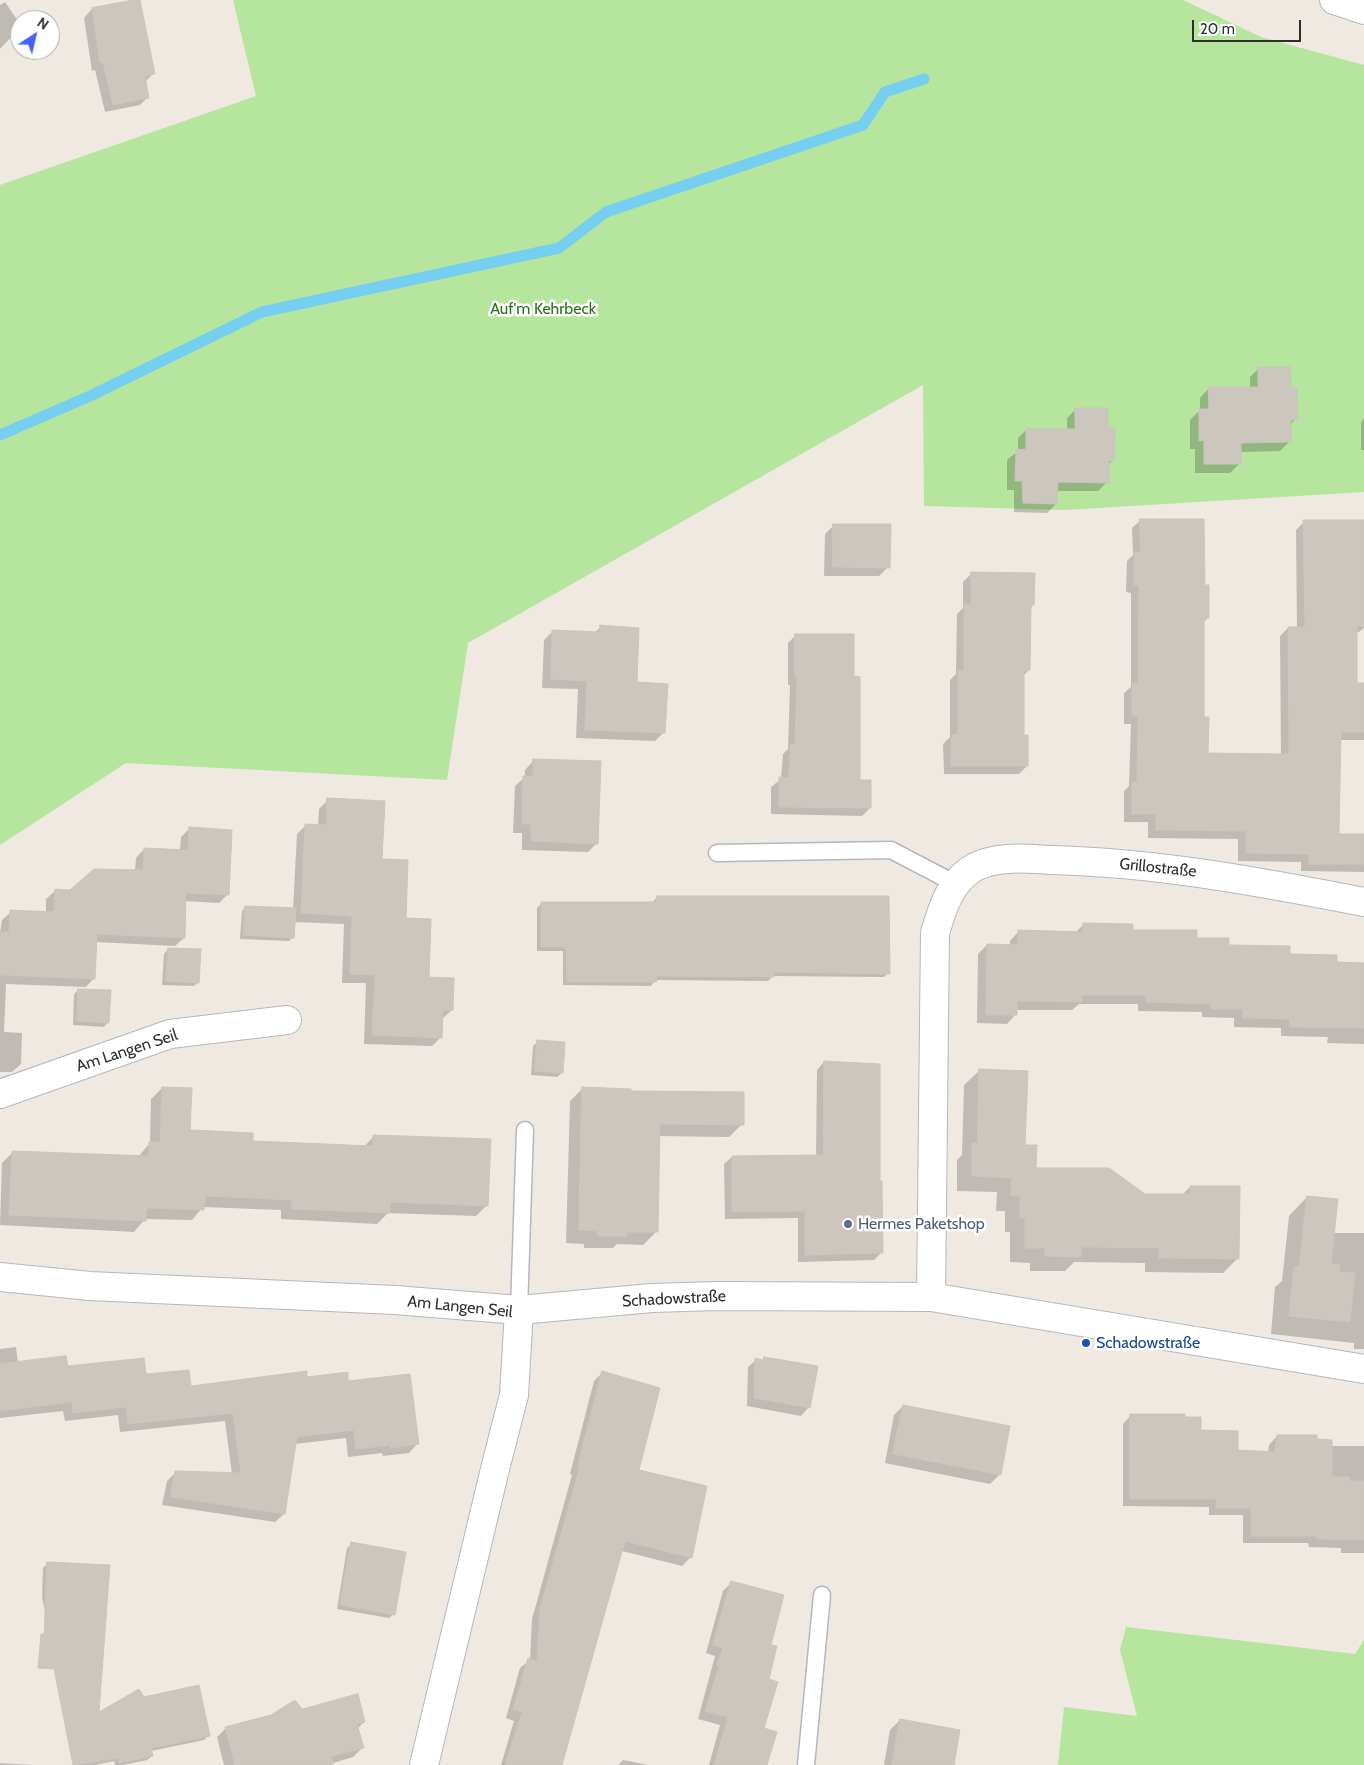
<!DOCTYPE html>
<html>
<head>
<meta charset="utf-8">
<style>
  body { margin:0 }
  #map { position:relative; width:1364px; height:1765px; overflow:hidden; background:#efe9e1; font-family:Cabin,sans-serif }
  canvas { display:block }
  .north { position:absolute; left:10px; top:10px; width:50px; height:50px; box-sizing:border-box; background:#fff; border:1px solid #ababab; border-radius:50%; rotate:35deg; font-size:14px; font-weight:700; line-height:20px; text-align:center; color:#2e2e2e }
  .north::after { content:''; display:block; margin:auto; width:18px; height:22px; background:#4264fb; clip-path:polygon(50% 0,100% 100%,50% 72%,0 100%) }
  .scale { position:absolute; left:1192px; top:20px; width:109px; height:22px; box-sizing:border-box; border:2px solid #2e2e2e; border-top:0; padding-left:6px; font-size:15px; line-height:18px; white-space:nowrap; color:#2e2e2e; -webkit-text-stroke:4px #fff; paint-order:stroke }
</style>
</head>
<body>
<div id="map">
<canvas width="1364" height="1765"></canvas>
<div class="north">N</div>
<div class="scale">20 m</div>
</div>
<script>
const context = document.querySelector('canvas').getContext('2d');
context.lineJoin = 'round';
function paint(path, color) { context.fillStyle = color; context.fill(path, 'evenodd'); }
function stroke(path, color, width, dash) { context.strokeStyle = color; context.lineWidth = width; context.lineCap = dash ? 'butt' : 'round'; context.setLineDash(dash || []); context.stroke(path); }
function write(font, color, halo, rows, align = 'center') {
  context.font = font + ' Cabin,sans-serif'; context.lineWidth = 5; context.setLineDash([]); context.textBaseline = 'middle'; context.strokeStyle = halo; context.fillStyle = color; for (const [text, x, y, turn = 0] of rows) {
    context.save(); context.translate(x, y); context.rotate((+turn || 0) * Math.PI / 180); context.textAlign = isNaN(turn) ? turn : align; if (halo) context.strokeText(text, 0, 0); context.fillText(text, 0, 0); context.restore();
  }
}
paint(new Path2D(`
  M 233,0 L 1183,0 L 1261,37 L 1364,65 L 1364,492 L 1065,510 L 924,506 L 923,385 L 468,643 L 447,780 L 126,763 L 0,845 L 0,185 L 256,96 Z
  M 1126,1627 L 1355,1654 L 1364,1640 L 1364,1765 L 1058,1765 L 1064,1707 L 1137,1716 L 1120,1650 Z`), '#b6e59e');
paint(new Path2D(`
  M 5,2 L 20,24 L 20,28 L 0,49 L 0,5 Z
  M 92,9 L 153,74 L 145,82 L 148,97 L 140,105 L 105,112 L 95,70 L 92,71 L 84,18 Z
  M 1259,368 L 1289,389 L 1296,419 L 1289,426 L 1289,442 L 1280,451 L 1240,452 L 1240,463 L 1230,473 L 1195,473 L 1195,449 L 1190,449 L 1190,420 L 1200,410 L 1200,398 L 1209,388 L 1250,388 L 1250,377 Z
  M 1076,409 L 1107,429 L 1113,460 L 1107,466 L 1107,482 L 1098,491 L 1056,491 L 1056,504 L 1047,513 L 1014,512 L 1014,490 L 1007,490 L 1007,460 L 1018,451 L 1018,438 L 1027,429 L 1067,430 L 1067,418 Z
  M 1364,418 L 1364,450 L 1361,450 L 1361,422 Z
  M 1141,520 L 1204,586 L 1208,617 L 1203,623 L 1202,718 L 1207,754 L 1281,755 L 1280,636 L 1288,628 L 1297,628 L 1296,530 L 1304,522 L 1364,521 L 1364,628 L 1356,634 L 1356,684 L 1364,684 L 1364,740 L 1340,740 L 1338,835 L 1364,835 L 1364,872 L 1301,871 L 1301,862 L 1238,861 L 1238,839 L 1148,838 L 1148,822 L 1124,822 L 1124,791 L 1129,786 L 1131,724 L 1124,724 L 1124,693 L 1131,687 L 1131,593 L 1126,592 L 1127,561 L 1133,555 L 1132,528 Z
  M 834,525 L 888,567 L 879,576 L 824,576 L 825,534 Z
  M 971,574 L 1033,605 L 1029,609 L 1029,670 L 1023,676 L 1023,736 L 1027,766 L 1019,774 L 944,774 L 943,744 L 950,737 L 950,680 L 956,674 L 957,614 L 963,608 L 963,582 Z
  M 601,627 L 664,732 L 655,741 L 576,738 L 578,689 L 542,688 L 544,640 L 553,631 L 594,633 Z
  M 796,635 L 870,808 L 862,816 L 771,814 L 771,787 L 781,779 L 783,754 L 788,749 L 790,685 L 788,685 L 788,643 Z
  M 534,760 L 597,843 L 588,852 L 522,850 L 522,833 L 513,833 L 515,786 L 525,777 L 525,770 Z
  M 328,800 L 381,860 L 427,978 L 452,1010 L 442,1019 L 441,1037 L 432,1046 L 364,1044 L 366,983 L 342,983 L 344,924 L 294,922 L 293,937 L 289,941 L 240,939 L 242,911 L 246,907 L 293,909 L 297,834 L 306,825 L 318,826 L 319,809 Z
  M 189,829 L 228,894 L 219,903 L 184,901 L 184,938 L 175,946 L 95,942 L 94,978 L 86,987 L 6,984 L 4,1032 L 22,1033 L 21,1064 L 12,1072 L 0,1072 L 0,933 L 2,920 L 11,912 L 46,913 L 46,899 L 55,891 L 71,891 L 135,871 L 136,858 L 144,849 L 180,851 L 181,837 Z
  M 657,897 L 888,973 L 884,977 L 773,976 L 768,981 L 655,980 L 651,986 L 563,985 L 563,951 L 537,951 L 537,908 L 541,904 L 652,903 Z
  M 1084,924 L 1196,939 L 1336,963 L 1364,964 L 1364,1044 L 1327,1043 L 1328,1037 L 1281,1036 L 1281,1028 L 1234,1027 L 1234,1018 L 1202,1017 L 1202,1012 L 1138,1011 L 1138,1004 L 1079,1004 L 1072,1010 L 1016,1010 L 1016,1014 L 1007,1024 L 977,1023 L 978,954 L 987,945 L 1010,946 L 1010,941 L 1019,931 L 1075,933 Z
  M 168,949 L 198,982 L 194,986 L 162,985 L 164,954 Z
  M 78,990 L 108,1022 L 104,1027 L 73,1025 L 74,994 Z
  M 538,1042 L 562,1073 L 557,1077 L 531,1075 L 533,1046 Z
  M 824,1062 L 878,1182 L 882,1252 L 874,1260 L 798,1262 L 798,1218 L 725,1219 L 724,1164 L 732,1157 L 816,1156 L 817,1070 Z
  M 980,1070 L 1035,1169 L 1145,1195 L 1182,1195 L 1190,1187 L 1238,1258 L 1223,1273 L 1145,1272 L 1145,1263 L 1074,1262 L 1065,1271 L 1030,1271 L 1030,1263 L 1010,1262 L 1010,1232 L 1005,1232 L 1005,1211 L 996,1211 L 997,1192 L 957,1191 L 957,1160 L 962,1155 L 964,1085 Z
  M 162,1088 L 189,1131 L 251,1142 L 364,1147 L 374,1136 L 487,1205 L 476,1216 L 388,1213 L 377,1224 L 281,1219 L 281,1210 L 203,1207 L 192,1220 L 145,1219 L 134,1232 L 0,1225 L 2,1163 L 13,1152 L 138,1157 L 150,1143 L 151,1099 Z
  M 583,1088 L 629,1092 L 742,1124 L 729,1137 L 658,1136 L 656,1232 L 643,1245 L 617,1244 L 613,1248 L 584,1248 L 584,1244 L 566,1243 L 570,1101 Z
  M 1307,1197 L 1333,1233 L 1364,1233 L 1364,1349 L 1354,1349 L 1354,1343 L 1271,1334 L 1275,1287 L 1282,1281 L 1289,1216 Z
  M 16,1347 L 18,1363 L 145,1376 L 190,1388 L 306,1379 L 347,1382 L 417,1444 L 409,1453 L 383,1456 L 382,1453 L 348,1457 L 346,1438 L 295,1444 L 284,1514 L 275,1522 L 162,1505 L 167,1481 L 176,1472 L 232,1474 L 225,1421 L 120,1432 L 118,1415 L 65,1421 L 63,1411 L 0,1418 L 0,1349 Z
  M 765,1358 L 816,1367 L 808,1408 L 801,1416 L 747,1406 L 748,1367 L 756,1360 L 762,1361 Z
  M 603,1372 L 637,1471 L 691,1557 L 682,1566 L 622,1551 L 560,1765 L 501,1765 L 514,1721 L 506,1718 L 520,1668 L 530,1660 L 532,1619 L 572,1475 L 570,1474 L 594,1381 Z
  M 903,1406 L 1009,1427 L 999,1475 L 990,1484 L 885,1463 L 894,1415 Z
  M 1131,1415 L 1184,1418 L 1200,1431 L 1236,1451 L 1268,1453 L 1269,1445 L 1277,1436 L 1316,1441 L 1331,1446 L 1364,1446 L 1364,1553 L 1341,1553 L 1341,1548 L 1309,1547 L 1308,1543 L 1243,1543 L 1243,1515 L 1209,1515 L 1209,1507 L 1123,1506 L 1123,1424 Z
  M 352,1544 L 394,1614 L 389,1618 L 337,1609 L 347,1548 Z
  M 47,1564 L 98,1714 L 143,1698 L 208,1736 L 204,1740 L 151,1751 L 152,1756 L 147,1760 L 123,1765 L 115,1765 L 114,1761 L 95,1765 L 77,1765 L 42,1597 L 43,1568 Z
  M 731,1583 L 769,1646 L 763,1729 L 766,1765 L 709,1765 L 720,1725 L 698,1719 L 715,1656 L 706,1653 L 723,1591 Z
  M 301,1710 L 364,1722 L 357,1729 L 362,1748 L 353,1757 L 327,1765 L 224,1765 L 217,1737 L 226,1728 Z
  M 900,1720 L 952,1765 L 884,1765 L 890,1730 Z
  M 623,1760 L 648,1765 L 618,1765 Z
  M 0,1763 L 33,1765 L 0,1765 Z`), '#0003');
stroke(new Path2D(`
  M 0,435 L 90,396 L 262,312 L 559,248 L 606,212 L 863,125 L 885,92 L 924,79`), '#75cff0', 11);
const building = new Path2D(`
  M 134,0 L 140,0 L 155,74 L 145,76 L 149,98 L 113,105 L 103,62 L 100,63 L 92,8 Z
  M 1258,367 L 1290,367 L 1291,388 L 1297,388 L 1298,420 L 1291,420 L 1291,442 L 1241,443 L 1241,464 L 1204,464 L 1204,440 L 1199,441 L 1199,409 L 1209,409 L 1208,387 L 1258,387 Z
  M 1075,408 L 1108,408 L 1108,428 L 1115,428 L 1114,461 L 1109,461 L 1109,483 L 1058,482 L 1057,504 L 1023,503 L 1022,481 L 1015,481 L 1016,450 L 1026,449 L 1026,428 L 1075,429 Z
  M 1140,519 L 1204,519 L 1205,585 L 1209,585 L 1209,618 L 1204,618 L 1204,717 L 1209,717 L 1208,753 L 1279,754 L 1289,754 L 1288,627 L 1305,627 L 1303,520 L 1364,520 L 1364,626 L 1357,626 L 1357,683 L 1364,683 L 1364,732 L 1341,732 L 1339,834 L 1364,834 L 1364,864 L 1309,864 L 1309,854 L 1246,853 L 1246,831 L 1156,830 L 1156,814 L 1132,814 L 1132,782 L 1137,782 L 1138,716 L 1132,716 L 1132,683 L 1138,683 L 1139,585 L 1134,585 L 1134,552 L 1140,552 Z
  M 833,524 L 891,524 L 890,568 L 833,567 Z
  M 971,572 L 1035,573 L 1034,605 L 1031,605 L 1030,670 L 1024,671 L 1024,735 L 1028,735 L 1028,766 L 951,766 L 951,735 L 958,734 L 958,671 L 964,670 L 964,604 L 971,604 Z
  M 600,625 L 639,628 L 637,682 L 668,684 L 665,733 L 585,730 L 587,681 L 551,679 L 552,630 L 600,632 Z
  M 795,634 L 854,634 L 854,676 L 860,677 L 860,780 L 871,780 L 871,808 L 779,807 L 779,777 L 789,778 L 790,745 L 795,744 L 797,677 L 795,677 Z
  M 533,759 L 601,761 L 598,844 L 531,841 L 531,824 L 522,824 L 523,776 L 533,776 Z
  M 327,798 L 385,801 L 382,859 L 408,860 L 406,918 L 431,919 L 429,977 L 454,978 L 453,1010 L 443,1010 L 442,1038 L 372,1035 L 375,975 L 350,974 L 352,916 L 301,913 L 305,824 L 326,825 Z
  M 189,827 L 232,830 L 229,895 L 186,893 L 185,938 L 97,934 L 95,979 L 0,975 L 0,932 L 9,932 L 10,910 L 54,912 L 55,889 L 70,890 L 94,869 L 143,870 L 144,848 L 188,850 Z
  M 657,896 L 889,896 L 890,974 L 774,972 L 774,977 L 656,976 L 657,982 L 567,982 L 566,947 L 541,947 L 541,902 L 656,902 Z
  M 245,906 L 296,908 L 294,938 L 244,935 Z
  M 1083,923 L 1133,924 L 1133,930 L 1197,930 L 1197,938 L 1229,938 L 1229,945 L 1290,946 L 1290,954 L 1337,955 L 1337,962 L 1364,963 L 1364,1028 L 1289,1027 L 1290,1019 L 1242,1018 L 1243,1009 L 1211,1009 L 1211,1004 L 1146,1002 L 1146,995 L 1082,995 L 1082,1002 L 1017,1001 L 1017,1015 L 986,1015 L 987,944 L 1018,945 L 1018,930 L 1083,932 Z
  M 168,948 L 201,949 L 199,983 L 166,981 Z
  M 78,989 L 111,990 L 109,1023 L 77,1021 Z
  M 537,1040 L 565,1042 L 563,1073 L 535,1071 Z
  M 824,1061 L 880,1064 L 880,1181 L 882,1181 L 883,1253 L 805,1255 L 805,1211 L 732,1212 L 732,1156 L 823,1155 Z
  M 979,1069 L 1028,1071 L 1025,1145 L 1037,1145 L 1036,1168 L 1109,1168 L 1145,1194 L 1190,1194 L 1190,1186 L 1240,1186 L 1239,1259 L 1159,1258 L 1159,1248 L 1082,1247 L 1081,1257 L 1045,1256 L 1045,1248 L 1025,1248 L 1025,1218 L 1020,1218 L 1020,1196 L 1011,1196 L 1011,1178 L 972,1176 L 972,1143 L 977,1144 Z
  M 162,1087 L 192,1088 L 190,1130 L 253,1133 L 253,1141 L 373,1146 L 373,1135 L 491,1139 L 488,1206 L 390,1202 L 390,1213 L 291,1209 L 292,1200 L 205,1196 L 204,1210 L 147,1208 L 146,1221 L 9,1215 L 12,1151 L 149,1156 L 149,1142 L 160,1142 Z
  M 582,1087 L 631,1089 L 631,1091 L 744,1092 L 744,1125 L 660,1124 L 658,1232 L 627,1232 L 627,1236 L 597,1236 L 597,1231 L 579,1230 Z
  M 1307,1196 L 1338,1199 L 1331,1264 L 1340,1265 L 1339,1272 L 1355,1273 L 1350,1322 L 1289,1316 L 1294,1267 L 1299,1267 Z
  M 66,1356 L 68,1366 L 144,1358 L 146,1374 L 189,1370 L 191,1386 L 307,1371 L 307,1377 L 348,1372 L 348,1381 L 410,1374 L 419,1444 L 391,1448 L 391,1445 L 356,1449 L 354,1430 L 297,1437 L 285,1514 L 170,1497 L 175,1471 L 241,1473 L 233,1413 L 128,1424 L 126,1407 L 73,1413 L 72,1402 L 0,1411 L 0,1364 Z
  M 764,1357 L 818,1366 L 810,1408 L 754,1398 L 755,1358 L 763,1360 Z
  M 602,1371 L 660,1388 L 639,1470 L 707,1486 L 692,1558 L 625,1541 L 562,1765 L 505,1765 L 522,1712 L 513,1710 L 528,1658 L 537,1662 L 540,1609 L 580,1466 L 578,1466 Z
  M 903,1405 L 1010,1426 L 1001,1475 L 893,1454 Z
  M 1130,1414 L 1185,1414 L 1185,1417 L 1201,1417 L 1201,1430 L 1238,1431 L 1238,1450 L 1275,1452 L 1277,1435 L 1317,1435 L 1317,1439 L 1332,1440 L 1332,1477 L 1349,1477 L 1349,1481 L 1364,1481 L 1364,1540 L 1317,1539 L 1316,1536 L 1251,1536 L 1251,1508 L 1216,1508 L 1216,1499 L 1130,1499 Z
  M 351,1542 L 406,1552 L 395,1615 L 340,1605 Z
  M 47,1562 L 110,1565 L 99,1712 L 139,1689 L 144,1697 L 199,1685 L 210,1736 L 151,1748 L 153,1756 L 119,1763 L 118,1758 L 73,1765 L 54,1669 L 38,1668 L 41,1634 L 44,1634 Z
  M 731,1581 L 784,1595 L 771,1645 L 777,1646 L 769,1679 L 778,1682 L 764,1728 L 777,1732 L 767,1765 L 714,1765 L 728,1717 L 705,1711 L 719,1666 L 717,1665 L 723,1648 L 713,1645 Z
  M 358,1694 L 365,1722 L 357,1724 L 364,1748 L 331,1756 L 333,1765 L 235,1765 L 225,1727 L 271,1715 L 295,1700 L 302,1709 Z
  M 900,1719 L 960,1730 L 954,1765 L 892,1765 Z`);
paint(building, '#cbc7bf');
stroke(building, '#cbc5ba', 1);
const lane = new Path2D(`
  M 717,853 L 891,850 L 956,884
  M 519,1310 L 525,1130
  M 806,1765 L 822,1595`);
const street = new Path2D(`
  M 1334,0 L 1364,10
  M 0,1094 L 170,1034 L 287,1020
  M 0,1277 L 90,1286 L 395,1300 L 519,1310 L 652,1298 L 718,1296 L 931,1297 L 1364,1369
  M 931,1297 L 935,933 C 942,909 950,881 975,867 C 999,855 1027,859 1053,860 C 1159,863 1261,882 1364,902
  M 424,1765 L 496,1465 L 514,1395 L 519,1310`);
stroke(lane, '#b4b7c1', 19);
stroke(street, '#b4b7c1', 30);
stroke(lane, '#fff', 16);
stroke(street, '#fff', 28);
for (const [x, y, r, color] of [
  [848,1224,5,"#5c6f8a"],
  [1086,1343,5,"#1a4fb4"]
]) { const dot = new Path2D(); dot.arc(x, y, r, 0, 2 * Math.PI); context.fillStyle = color; context.fill(dot); stroke(dot, '#fff', 2); }
write('16px', '#2c6e1b', '#fff', [
  ["Auf'm Kehrbeck",543,309]
]);
write('16px', '#2e2e2e', '#fff', [
  ["Grillostraße",1158,868,6],
  ["Am Langen Seil",127,1051,-18],
  ["Schadowstraße",674,1299,-3],
  ["Am Langen Seil",460,1307,6]
]);
write('16px', '#4e5e75', '#fff', [
  ["Hermes Paketshop",858,1224]
], 'left');
write('16px', '#164399', '#fff', [
  ["Schadowstraße",1096,1343]
], 'left');
</script>
</body>
</html>
